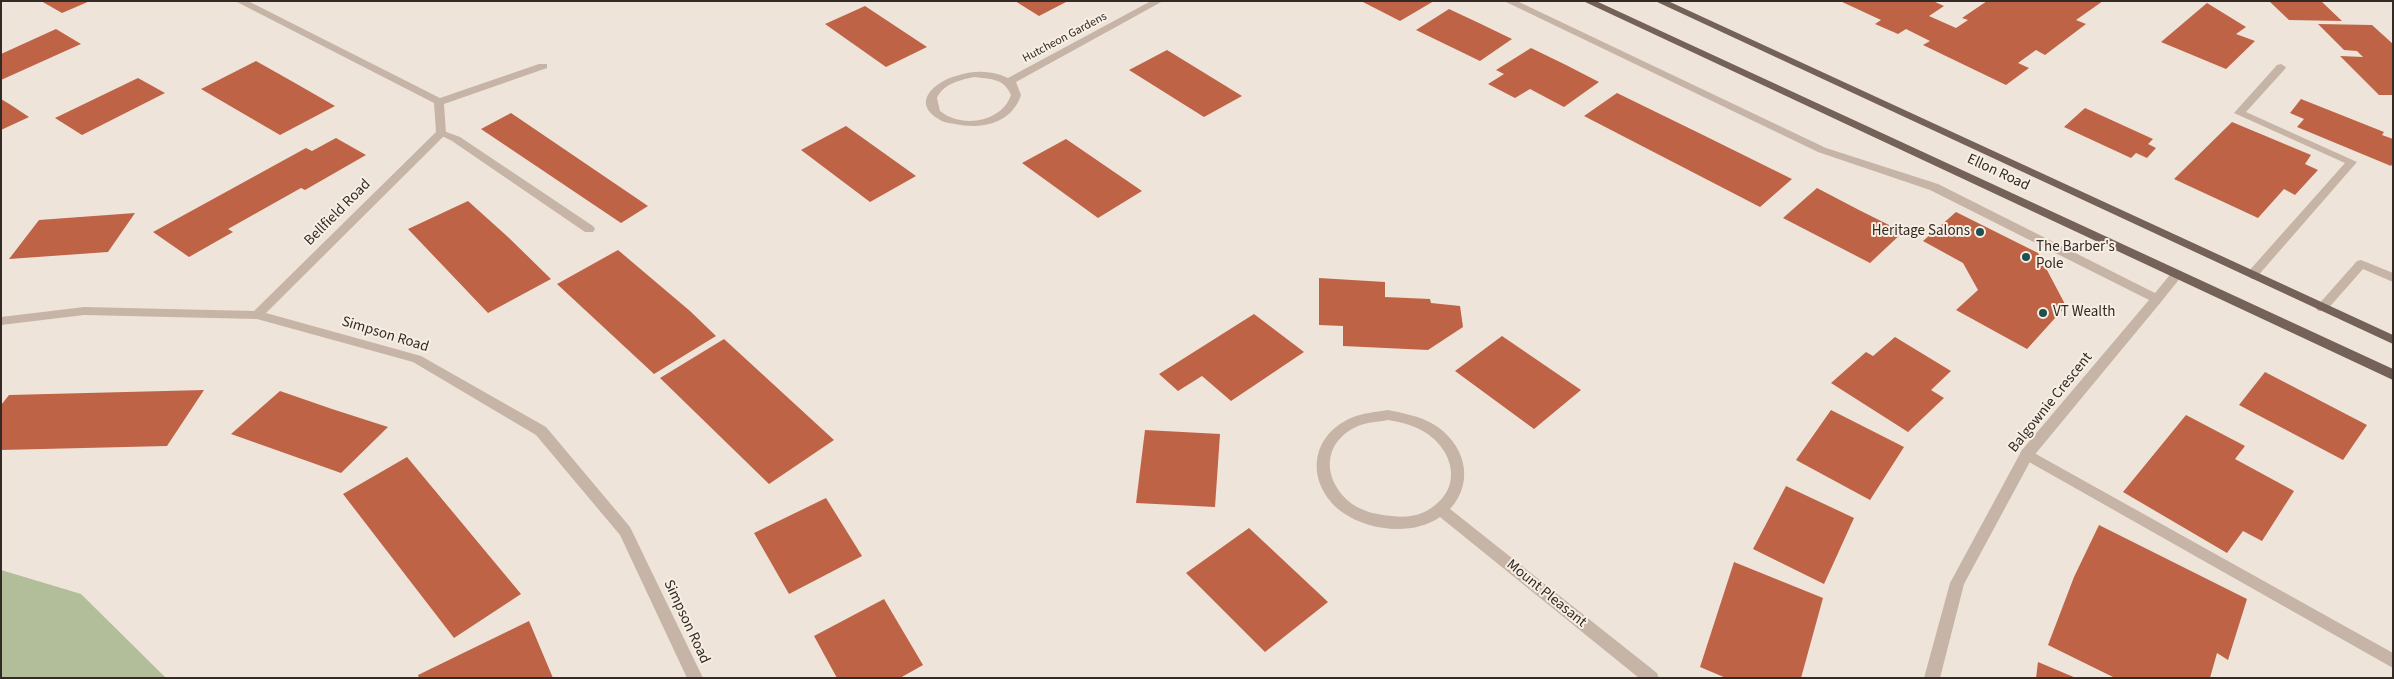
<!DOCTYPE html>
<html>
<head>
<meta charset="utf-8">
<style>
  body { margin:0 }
  #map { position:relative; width:2394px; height:679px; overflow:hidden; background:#efe4d9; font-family:"Source Sans 3",sans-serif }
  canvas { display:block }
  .frame { position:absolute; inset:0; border:2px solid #332a26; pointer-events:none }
</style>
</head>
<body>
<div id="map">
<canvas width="2394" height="679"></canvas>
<div class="frame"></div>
</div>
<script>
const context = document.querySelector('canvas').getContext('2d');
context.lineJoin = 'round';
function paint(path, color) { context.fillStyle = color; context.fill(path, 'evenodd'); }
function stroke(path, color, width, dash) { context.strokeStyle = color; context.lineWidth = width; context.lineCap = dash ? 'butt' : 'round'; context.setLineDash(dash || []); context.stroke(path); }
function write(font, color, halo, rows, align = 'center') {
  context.font = font + ' "Source Sans 3",sans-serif'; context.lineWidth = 4; context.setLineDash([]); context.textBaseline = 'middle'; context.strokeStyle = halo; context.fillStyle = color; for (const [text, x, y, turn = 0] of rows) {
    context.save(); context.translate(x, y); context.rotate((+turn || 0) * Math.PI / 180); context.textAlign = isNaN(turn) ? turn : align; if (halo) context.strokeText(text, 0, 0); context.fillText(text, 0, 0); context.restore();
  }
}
paint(new Path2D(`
  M 1,570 L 81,594 L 166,678 L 1,678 Z`), '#b2bd9a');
paint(new Path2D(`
  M 41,1 L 90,1 L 62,13 Z
  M 1015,1 L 1068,1 L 1039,16 Z
  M 1361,1 L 1434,1 L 1400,21 Z
  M 1840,1 L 1933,1 L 1944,6 L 1929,16 L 1956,28 L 1968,20 L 1962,18 L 1987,1 L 2103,1 L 2076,20 L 2086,24 L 2045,55 L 2036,50 L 2018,63 L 2029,68 L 2006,85 L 1923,45 L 1930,41 L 1906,29 L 1898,34 L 1875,24 L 1881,20 Z
  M 2269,1 L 2321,1 L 2342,21 L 2289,20 Z
  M 2207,3 L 2246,27 L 2236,34 L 2255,41 L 2226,69 L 2161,42 Z
  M 865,6 L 927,47 L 886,67 L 825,24 Z
  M 1449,9 L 1481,24 L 1512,39 L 1480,61 L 1416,30 Z
  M 2318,24 L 2372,25 L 2393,44 L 2393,95 L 2379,95 L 2340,56 L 2363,57 L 2357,51 L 2344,50 Z
  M 56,29 L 81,44 L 1,80 L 1,54 Z
  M 1531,48 L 1566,65 L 1599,82 L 1564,107 L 1530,89 L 1515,98 L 1488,84 L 1504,74 L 1496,70 Z
  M 1167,50 L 1242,96 L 1204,117 L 1129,70 Z
  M 256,61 L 295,83 L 335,106 L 280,135 L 201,89 Z
  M 138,78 L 165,93 L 82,135 L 55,118 Z
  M 1617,93 L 1701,134 L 1792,179 L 1760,207 L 1584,116 Z
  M 1,99 L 11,105 L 29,117 L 1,130 Z
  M 2301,99 L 2384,132 L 2382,135 L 2393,139 L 2393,163 L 2391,166 L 2297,127 L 2304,119 L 2290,113 Z
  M 2085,108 L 2153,139 L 2148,144 L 2156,148 L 2147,158 L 2136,153 L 2131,158 L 2064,127 Z
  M 511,113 L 648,206 L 621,223 L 481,129 Z
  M 2232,122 L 2311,155 L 2305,164 L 2318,170 L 2295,195 L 2284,189 L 2258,218 L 2174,179 Z
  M 846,126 L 916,176 L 870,202 L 801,150 Z
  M 336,138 L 366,155 L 305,190 L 301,188 L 228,229 L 233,232 L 189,257 L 153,232 L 306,148 L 312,151 Z
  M 1066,139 L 1142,191 L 1098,218 L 1022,163 Z
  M 1817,188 L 1859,210 L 1903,232 L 1870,263 L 1783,218 Z
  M 468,201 L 508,237 L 551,279 L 488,313 L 408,229 Z
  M 1956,212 L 2038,253 L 2066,306 L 2027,349 L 1956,310 L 1978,290 L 1963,263 L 1923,241 Z
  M 135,213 L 108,252 L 9,259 L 39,220 Z
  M 618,250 L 690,311 L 716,336 L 654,374 L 557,284 Z
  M 1319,278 L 1385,282 L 1385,297 L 1430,299 L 1431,303 L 1460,306 L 1463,327 L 1428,350 L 1343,346 L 1343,326 L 1319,325 Z
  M 1254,314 L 1304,352 L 1231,401 L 1202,376 L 1178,391 L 1159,374 Z
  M 1502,336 L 1581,390 L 1534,429 L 1455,371 Z
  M 1895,337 L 1951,371 L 1931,390 L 1944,398 L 1908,432 L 1831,383 L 1866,352 L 1873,356 Z
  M 724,339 L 834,440 L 769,484 L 660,378 Z
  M 2265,372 L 2367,425 L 2343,460 L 2239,405 Z
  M 204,390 L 167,446 L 1,450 L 1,405 L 9,395 Z
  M 280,391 L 332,409 L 388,427 L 341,473 L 231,434 Z
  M 1831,410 L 1904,447 L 1870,500 L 1796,460 Z
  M 2186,415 L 2245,446 L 2235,459 L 2294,491 L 2262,541 L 2243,531 L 2227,553 L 2123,492 Z
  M 1145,430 L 1220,434 L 1215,507 L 1136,503 Z
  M 407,457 L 521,594 L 454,638 L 343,494 Z
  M 1786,486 L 1854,518 L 1824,584 L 1753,549 Z
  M 826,498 L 862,556 L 789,594 L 754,533 Z
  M 2099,525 L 2247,599 L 2228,660 L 2217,653 L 2210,678 L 2115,678 L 2048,645 L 2074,577 Z
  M 1249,528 L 1328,602 L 1265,652 L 1186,573 Z
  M 1734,562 L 1823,598 L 1801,678 L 1726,678 L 1700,667 Z
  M 884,599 L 923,665 L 900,678 L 837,678 L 814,636 Z
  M 529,621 L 553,678 L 419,678 L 418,675 Z
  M 2038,662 L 2076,678 L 2036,678 Z`), '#bf6347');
paint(new Path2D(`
  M 2281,64 L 2286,67 L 2285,69 L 2246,112 L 2357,162 L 2256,278 L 2252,279 L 2246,275 L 2248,272 L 2345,163 L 2234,113 L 2277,65 Z
  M 441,130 L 460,137 L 593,226 L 595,229 L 593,232 L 585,232 L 452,141 L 436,133 Z
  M 2361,260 L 2393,273 L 2393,282 L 2363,269 L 2326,311 L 2318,311 L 2316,308 L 2318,305 L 2357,261 Z
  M 2027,449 L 2393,653 L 2393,668 L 2022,458 L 2020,454 L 2022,450 Z`), '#c6b4a6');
paint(new Path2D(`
  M 235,1 L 248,1 L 440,98 L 539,64 L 547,64 L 547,68 L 444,104 L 446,133 L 445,135 L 266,313 L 421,356 L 546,427 L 630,527 L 703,678 L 687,678 L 620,535 L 536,435 L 413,362 L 257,319 L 84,315 L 1,325 L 1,317 L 84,307 L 254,311 L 436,132 L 434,103 Z
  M 1151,1 L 1163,1 L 1016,82 L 1021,95 C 1012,123 982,130 955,124 C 948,123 942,122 937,118 C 911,101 937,81 956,76 C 973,70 992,70 1008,78 ZM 974,77 C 990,79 1004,78 1011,95 C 1002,122 962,129 940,111 L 937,98 C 943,84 960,80 974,77 Z
  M 1504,1 L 1517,1 L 1826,148 L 1938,184 L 2155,293 L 2173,271 L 2181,271 L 2183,274 L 2181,277 L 2161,302 L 2032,458 L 1964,584 L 1940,678 L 1924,678 L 1950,583 L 2022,450 L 2149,300 L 1930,190 L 1818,152 Z
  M 1388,410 C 1403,413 1419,416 1433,424 C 1464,442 1476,481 1450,509 L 1657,673 L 1659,678 L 1639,678 L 1440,517 C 1413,536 1368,531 1342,512 C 1306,485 1308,437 1351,418 C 1362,413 1376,412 1388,410 ZM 1388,420 C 1399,422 1410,424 1421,430 C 1450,445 1465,483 1434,506 C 1421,516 1408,518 1392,516 C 1378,515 1364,512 1352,504 C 1322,481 1321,442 1358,426 C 1367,422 1379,422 1388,420 Z`), '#c6b4a6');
paint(new Path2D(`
  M 1583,1 L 1596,1 L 2393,369 L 2393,380 Z
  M 1655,1 L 1668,1 L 2393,335 L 2393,344 Z`), '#746158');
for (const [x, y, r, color] of [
  [1980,232,5,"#1e4f51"],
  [2026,257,5,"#1e4f51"],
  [2043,313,5,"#1e4f51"]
]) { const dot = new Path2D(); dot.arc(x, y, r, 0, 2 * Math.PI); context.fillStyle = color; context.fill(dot); stroke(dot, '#f7efe4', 2); }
write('12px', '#332a26', '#f7efe4', [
  ["Hutcheon Gardens",1065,38,-28]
]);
write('15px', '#332a26', '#f7efe4', [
  ["Ellon Road",1998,173,25],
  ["Bellfield Road",338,213,-45],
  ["Simpson Road",385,335,17],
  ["Balgownie Crescent",2051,403,-51],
  ["Mount Pleasant",1546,594,39],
  ["Simpson Road",686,622,65]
]);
write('15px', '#332a26', '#f7efe4', [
  ["Heritage Salons",1970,232,"right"],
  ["The Barber's",2036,248],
  ["Pole",2036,265],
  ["VT Wealth",2053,313]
], 'left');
</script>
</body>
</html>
